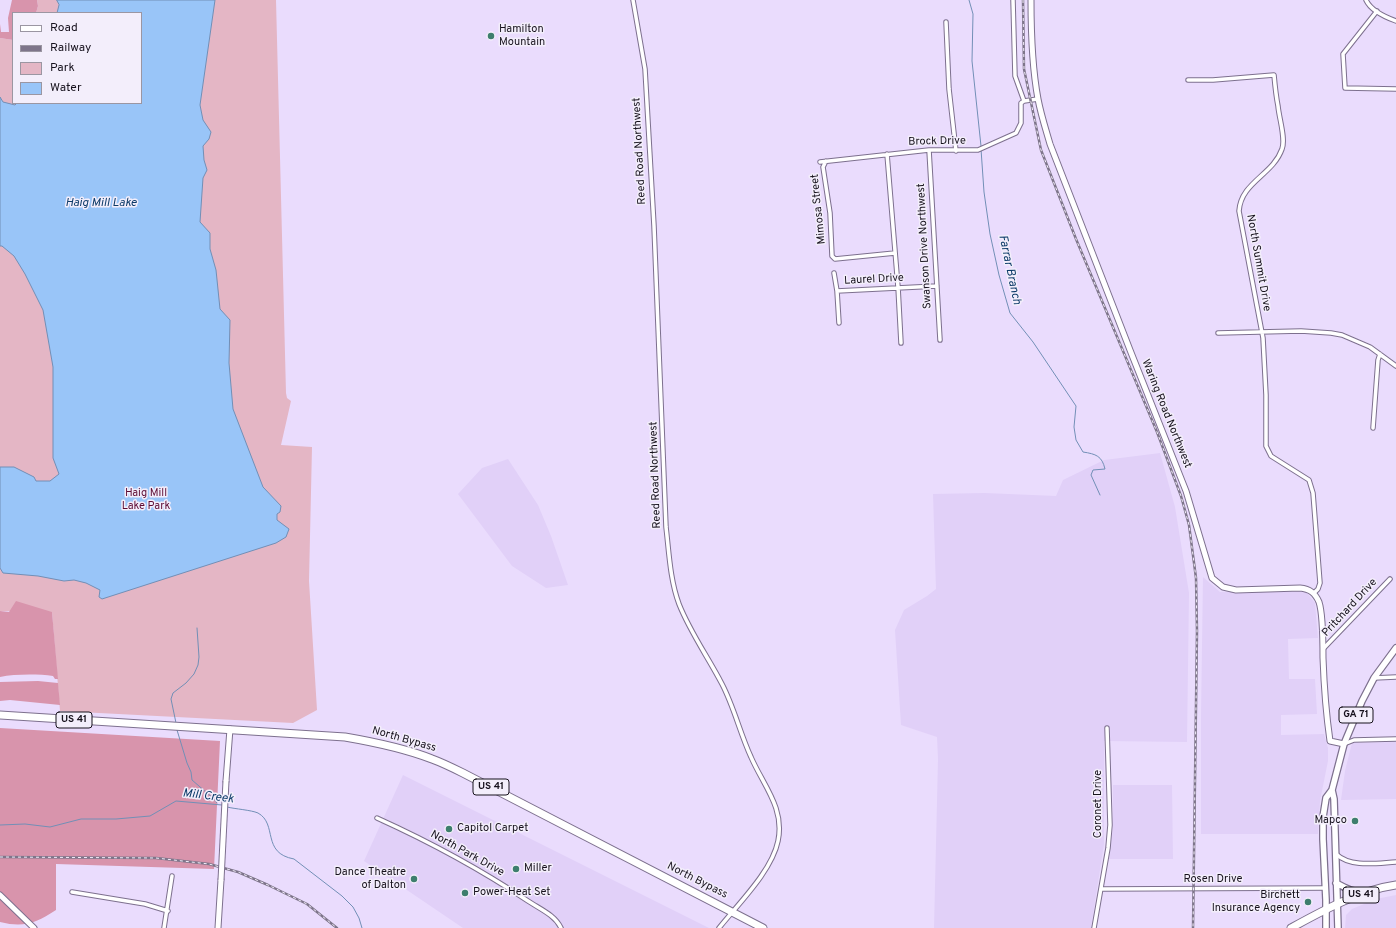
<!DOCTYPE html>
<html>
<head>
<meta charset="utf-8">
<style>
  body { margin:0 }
  #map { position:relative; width:1396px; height:928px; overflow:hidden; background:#eadcfd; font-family:Overpass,sans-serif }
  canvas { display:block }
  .legend { position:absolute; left:12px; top:12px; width:130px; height:92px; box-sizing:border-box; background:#f3eefb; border:1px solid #9b96a2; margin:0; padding:5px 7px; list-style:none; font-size:12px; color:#17121d }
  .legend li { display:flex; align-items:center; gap:8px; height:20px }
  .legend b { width:20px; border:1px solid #9b96a2 }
</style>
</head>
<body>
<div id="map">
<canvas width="1396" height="928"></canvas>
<ul class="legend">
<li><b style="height:5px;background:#fff"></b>Road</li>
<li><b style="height:5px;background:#7e758a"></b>Railway</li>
<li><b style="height:11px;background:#e4b6c5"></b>Park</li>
<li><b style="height:11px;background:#99c5f8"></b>Water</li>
</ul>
</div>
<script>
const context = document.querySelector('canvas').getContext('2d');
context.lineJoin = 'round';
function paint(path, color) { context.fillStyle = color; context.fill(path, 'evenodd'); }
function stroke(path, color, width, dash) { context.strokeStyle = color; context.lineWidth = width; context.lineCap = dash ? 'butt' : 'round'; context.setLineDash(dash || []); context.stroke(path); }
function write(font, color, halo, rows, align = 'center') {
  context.font = font + ' Overpass,sans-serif'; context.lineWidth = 3; context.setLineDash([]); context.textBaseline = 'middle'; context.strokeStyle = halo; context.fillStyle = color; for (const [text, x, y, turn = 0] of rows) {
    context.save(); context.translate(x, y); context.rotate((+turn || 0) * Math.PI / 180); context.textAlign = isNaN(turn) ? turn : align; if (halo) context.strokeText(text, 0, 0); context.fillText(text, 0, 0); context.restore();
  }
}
paint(new Path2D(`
  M 1160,453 L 1175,507 L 1189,593 L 1187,742 L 1104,741 L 1104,844 L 1091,928 L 934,928 L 938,759 L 937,737 L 901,725 L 895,630 L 904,610 L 927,596 L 936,589 L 933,494 L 984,493 L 1056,496 L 1063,480 L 1104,460 Z
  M 508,459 L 538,505 L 551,536 L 568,585 L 546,588 L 512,566 L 458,494 L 482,468 Z
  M 1203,577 L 1220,592 L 1302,592 L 1307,593 L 1315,603 L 1318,638 L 1288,639 L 1289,679 L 1315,679 L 1317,714 L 1281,715 L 1281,735 L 1324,734 L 1328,748 L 1328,761 L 1320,801 L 1318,834 L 1201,834 L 1201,716 Z
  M 1396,742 L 1396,799 L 1341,800 L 1345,771 L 1352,743 Z
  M 403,775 L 709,928 L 463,928 L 364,861 Z
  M 1113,785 L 1172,785 L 1173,859 L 1109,859 L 1113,827 Z
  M 1396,895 L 1396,928 L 1345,928 L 1346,915 L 1352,909 L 1376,899 Z`), '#e1d0f8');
paint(new Path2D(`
  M 37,0 L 276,0 L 286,393 L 287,398 L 291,401 L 281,445 L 312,447 L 309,581 L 317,710 L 293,723 L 60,711 L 52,612 L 0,611 L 0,38 L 13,40 L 13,103 L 141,103 L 141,13 L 36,13 L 38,6 Z`), '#e4b6c5');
paint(new Path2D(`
  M 12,0 L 37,0 L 38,6 L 36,13 L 13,13 L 13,40 L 0,38 L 0,24 L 1,32 L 9,32 L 8,18 Z
  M 16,601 L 52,612 L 58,679 L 55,679 L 53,676 C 38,674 15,674 0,677 L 0,611 L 9,612 Z
  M 38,681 L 58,683 L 60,705 L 10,700 L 0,701 L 0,682 Z
  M 0,728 L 220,741 L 214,869 L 56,864 L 56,910 C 36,923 24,928 0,922 Z`), '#d894ac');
const water = new Path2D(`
  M 57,0 L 215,0 L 200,105 L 203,120 L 211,132 L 209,139 L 203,146 L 204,160 L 207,170 L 203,178 L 200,222 L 210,233 L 210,249 L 216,270 L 220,309 L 230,320 L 229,363 L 233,409 L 263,487 L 281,506 L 280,512 L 277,514 L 277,520 L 289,529 L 286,537 L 276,543 L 102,599 L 99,597 L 100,590 L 86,583 L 74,580 L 64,581 L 38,576 L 3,573 L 0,568 L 0,467 L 14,467 L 34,477 L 36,481 L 50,481 L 59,474 L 53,458 L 53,367 L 43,310 L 25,274 L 14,256 L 2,246 L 0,246 L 0,97 L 3,102 L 15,105 L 17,103 L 141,103 L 141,13 L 57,13 L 59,5 Z`);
paint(water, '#99c5f8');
stroke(water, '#728fb6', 1);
stroke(new Path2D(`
  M 969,0 L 973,14 L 972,61 L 981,146
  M 981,149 L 984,192 L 990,234 L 999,275 L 1010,313 L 1033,342 L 1076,406 L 1074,427 L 1076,440 L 1083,452 C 1096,454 1102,456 1105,469 L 1093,470 L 1091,475 L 1100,495
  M 176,723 L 171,699 L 173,693 L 186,683 L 194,674 L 198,665 L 199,657 L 197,628
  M 177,730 L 187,763 L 191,772 L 192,780 L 214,799 L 217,803
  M 227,807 C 235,809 251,810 258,813 C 278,824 261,853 294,859 L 342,896 L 353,907 L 359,918 L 362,928
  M 0,825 L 25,824 L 50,827 L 81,819 L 116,819 L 150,816 L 176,801 L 222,805`), '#728fb6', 1);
const street = new Path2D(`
  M 633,0 L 645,69 L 654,226 L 666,527 C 669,552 670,580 679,604 C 690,632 708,657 722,684 C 734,707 740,733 751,757 C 763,785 785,808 778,841 C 772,871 738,904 719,928
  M 1013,0 L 1015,76 L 1024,101
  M 1366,0 C 1371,11 1385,17 1396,21
  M 1377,11 L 1343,54 L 1345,88 L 1396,89
  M 946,22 L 949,89 L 956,151
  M 1188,80 L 1213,80 L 1274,75 C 1275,86 1276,96 1278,106 C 1279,118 1286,139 1282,149 C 1273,175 1241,182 1239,211 L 1263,338 L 1266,395 L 1266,446 L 1271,456 L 1309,480 L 1313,493 L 1320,583 L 1318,589 L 1314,593
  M 1024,101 L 1038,99
  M 929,150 L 940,340
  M 887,154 L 898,287 L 901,343
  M 826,161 L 823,167 L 830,213 L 832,256 L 835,259 L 895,253
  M 820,162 L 929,150 L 978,150 L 1016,133 L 1021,123 L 1021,103 L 1024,101
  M 834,273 L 837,291 L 839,323
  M 837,291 L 937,286
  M 1218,333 L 1301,331 L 1331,333 L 1342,335 L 1370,347 L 1396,366
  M 1373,428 L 1378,360 L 1380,354
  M 1323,649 L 1390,579
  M 1374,678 L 1396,677
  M 1344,744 L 1354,740 L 1396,739
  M 377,818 C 430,842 480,869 528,901 C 540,909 555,915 561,928
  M 1336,854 C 1351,868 1377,863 1396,862
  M 1102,889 L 1325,888
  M 72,892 L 145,904 L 168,911
  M 164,928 L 172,876
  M 1094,928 L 1108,848 L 1110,825 L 1107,728`);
const secondary = new Path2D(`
  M 1031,0 C 1031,33 1032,67 1038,99 C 1041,115 1046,130 1050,144 L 1130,350 L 1186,491 L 1212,578 L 1223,587 L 1236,590 L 1300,588 C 1310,589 1315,593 1319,602 C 1323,614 1323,644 1323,658 C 1324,686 1326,713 1330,741 L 1344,744
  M 226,781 L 230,729
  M 0,895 L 34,928
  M 218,928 L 221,880`);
const primary = new Path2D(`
  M 1332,790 L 1334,799 L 1338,928
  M 1336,883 C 1346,888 1353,893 1364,891
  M 1326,928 L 1326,900 L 1323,839 L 1323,817 L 1326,798 L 1332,790 L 1344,744 L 1362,701 L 1374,678 L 1396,648`);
const highway = new Path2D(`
  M 0,715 L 345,737 C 374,742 404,748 432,759 C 443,763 453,768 463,773 L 763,928
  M 1291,928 C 1322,911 1360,890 1396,885`);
stroke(street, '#7d708e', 5.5);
stroke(secondary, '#7d708e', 7);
stroke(primary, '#7d708e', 8);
stroke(highway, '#7d708e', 9);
stroke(street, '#fff', 3.5);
stroke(secondary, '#fff', 5);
stroke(primary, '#fff', 5.5);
stroke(highway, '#fff', 7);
const rail = new Path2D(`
  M 1023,0 L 1024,69 L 1041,150 L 1076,239 L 1157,432 L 1181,496 L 1189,525 L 1196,578 L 1197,631 L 1193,928
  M 0,857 L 156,858 L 209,864 L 238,872 L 268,885 L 307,904 L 337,928`);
stroke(rail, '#7e758a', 2.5);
stroke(rail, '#f3eefb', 1, [3]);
const secondaryBridge = new Path2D(`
  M 221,880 L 226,781`);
stroke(secondaryBridge, '#7d708e', 7, []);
stroke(secondaryBridge, '#fff', 5);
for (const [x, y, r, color] of [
  [491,36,4,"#3d7e6d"],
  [1355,821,4,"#3d7e6d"],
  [449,829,4,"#3d7e6d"],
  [516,869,4,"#3d7e6d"],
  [414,879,4,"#3d7e6d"],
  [465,893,4,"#3d7e6d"],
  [1308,902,4,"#3d7e6d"]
]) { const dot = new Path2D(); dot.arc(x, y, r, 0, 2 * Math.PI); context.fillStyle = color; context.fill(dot); stroke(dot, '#f3eefb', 1.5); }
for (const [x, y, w] of [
  [1356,715,34],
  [74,720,36],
  [491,787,36],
  [1361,895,36]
]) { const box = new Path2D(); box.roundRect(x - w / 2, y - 8, w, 16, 3); context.fillStyle = '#f3eefb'; context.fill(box); stroke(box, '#17121d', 1); }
write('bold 10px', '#17121d', null, [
  ["GA 71",1356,715],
  ["US 41",74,720],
  ["US 41",491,787],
  ["US 41",1361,895]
]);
write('11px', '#17121d', '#f3eefb', [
  ["Hamilton",499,30],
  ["Mountain",499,43],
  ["Mapco",1347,821,"right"],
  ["Capitol Carpet",457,829],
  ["Miller",524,869],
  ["Dance Theatre",406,873,"right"],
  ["of Dalton",406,886,"right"],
  ["Power-Heat Set",473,893],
  ["Birchett",1300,896,"right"],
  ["Insurance Agency",1300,909,"right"]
], 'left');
write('11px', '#17121d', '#f3eefb', [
  ["Brock Drive",937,142,-1],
  ["Reed Road Northwest",640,151,-93],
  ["Mimosa Street",819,209,-96],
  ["Swanson Drive Northwest",925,246,-93],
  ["North Summit Drive",1258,263,80],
  ["Laurel Drive",874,280,-3],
  ["Waring Road Northwest",1166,414,68],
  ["Reed Road Northwest",656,475,-92],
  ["Pritchard Drive",1350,608,-47],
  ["North Bypass",404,740,16],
  ["Coronet Drive",1099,804,-90],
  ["North Park Drive",467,854,29],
  ["Rosen Drive",1213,880],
  ["North Bypass",697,881,27]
]);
write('11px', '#5d0c34', '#f3eefb', [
  ["Haig Mill",146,494],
  ["Lake Park",146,507]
]);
write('italic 12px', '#0d3b69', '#f3eefb', [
  ["Haig Mill Lake",101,204],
  ["Farrar Branch",1009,270,78],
  ["Mill Creek",208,797,7]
]);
</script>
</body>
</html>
